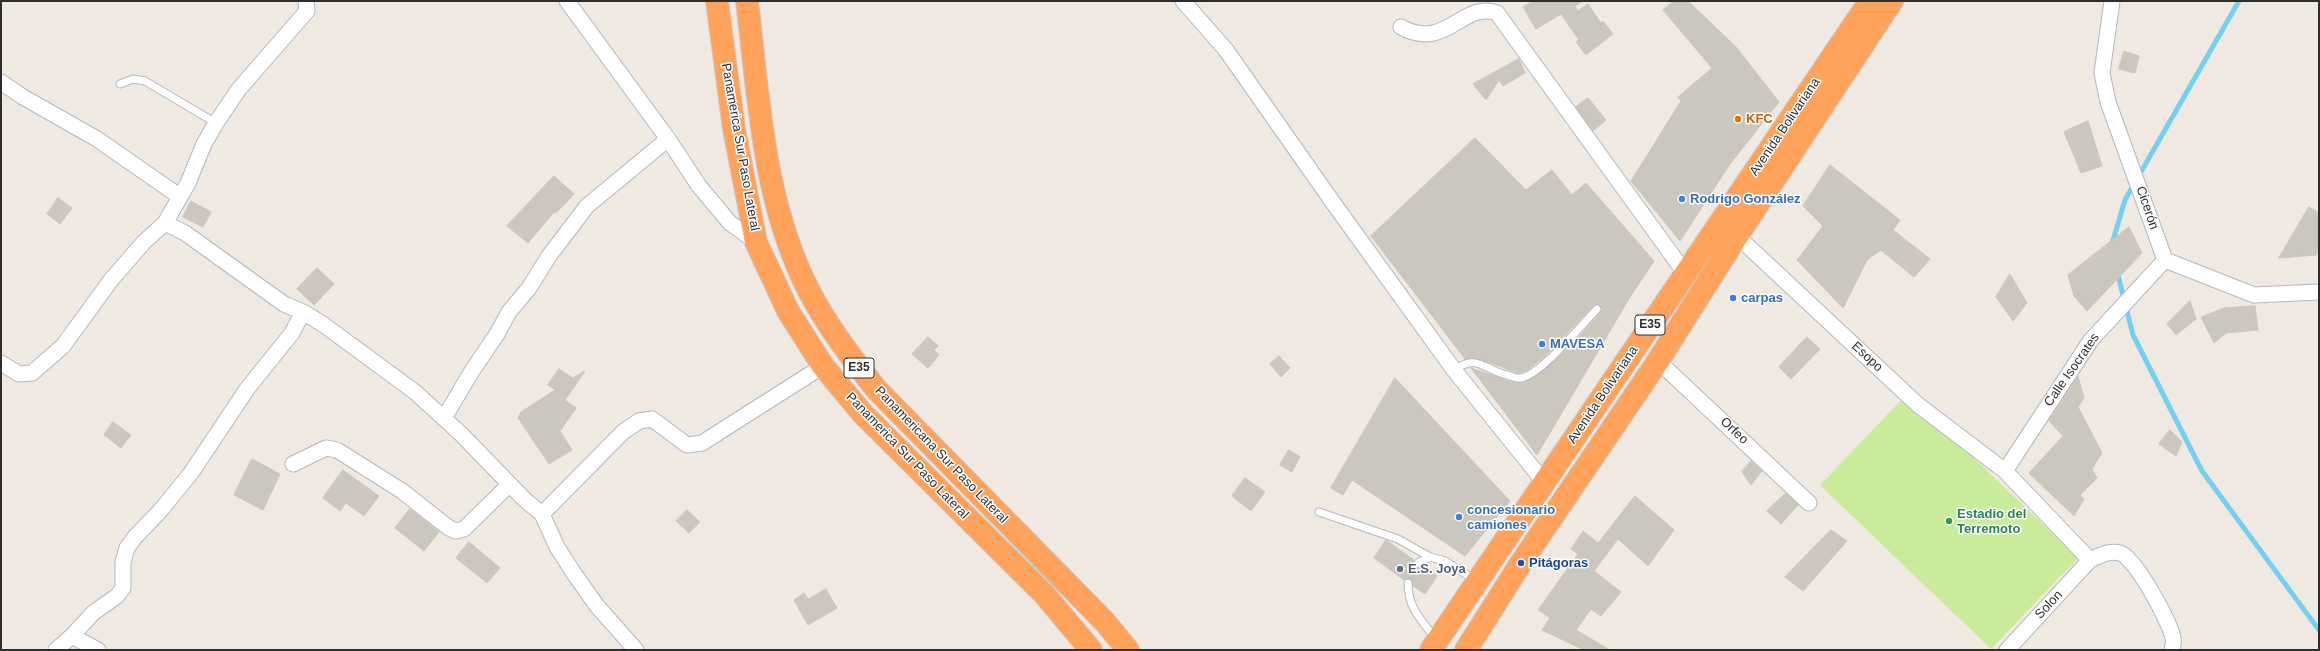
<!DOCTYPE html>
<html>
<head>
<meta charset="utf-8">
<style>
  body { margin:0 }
  #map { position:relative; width:2320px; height:651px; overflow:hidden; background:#efe9e1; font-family:Arial,sans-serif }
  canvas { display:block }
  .frame { position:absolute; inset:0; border:2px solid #2e2e2e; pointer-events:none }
</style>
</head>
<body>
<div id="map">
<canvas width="2320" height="651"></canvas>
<div class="frame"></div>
</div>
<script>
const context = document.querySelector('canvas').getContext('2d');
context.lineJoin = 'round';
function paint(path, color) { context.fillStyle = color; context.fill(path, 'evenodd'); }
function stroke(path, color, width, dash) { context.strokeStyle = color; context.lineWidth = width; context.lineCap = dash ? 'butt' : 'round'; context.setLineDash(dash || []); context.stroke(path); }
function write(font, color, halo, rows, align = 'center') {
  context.font = font + ' Arial,sans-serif'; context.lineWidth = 3; context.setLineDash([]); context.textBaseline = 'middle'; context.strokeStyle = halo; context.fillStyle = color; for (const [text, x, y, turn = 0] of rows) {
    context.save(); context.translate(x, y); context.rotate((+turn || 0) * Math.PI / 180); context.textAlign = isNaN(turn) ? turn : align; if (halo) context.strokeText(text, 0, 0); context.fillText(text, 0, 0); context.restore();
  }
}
paint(new Path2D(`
  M 1907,394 L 2078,558 L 1991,649 L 1820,485 Z`), '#c9ec9a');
stroke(new Path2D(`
  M 2138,177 L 2239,1
  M 2112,244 L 2125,200 L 2134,184
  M 2117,271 L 2133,335 L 2202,471 L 2319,630`), '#75cff0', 5);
const building = new Path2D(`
  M 1534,1 L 1583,1 L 1575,6 L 1578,11 L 1588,4 L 1601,23 L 1603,21 L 1613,34 L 1586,55 L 1576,42 L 1579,40 L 1561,14 L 1536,29 L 1523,7 Z
  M 1674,1 L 1688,1 L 1736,47 L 1779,102 L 1730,164 L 1680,241 L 1631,181 L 1681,101 L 1678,97 L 1712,68 L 1663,10 Z
  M 2124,51 L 2139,56 L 2135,73 L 2119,69 Z
  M 1519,59 L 1525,73 L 1503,86 L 1499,80 L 1486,100 L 1473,84 Z
  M 1588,98 L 1606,120 L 1593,131 L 1576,107 Z
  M 2088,121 L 2102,166 L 2081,173 L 2064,132 Z
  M 1475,138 L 1526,190 L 1552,170 L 1572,195 L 1586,183 L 1654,261 L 1630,297 L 1537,455 L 1471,368 L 1514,383 L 1530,380 L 1552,363 L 1575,341 L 1601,312 L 1601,306 L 1593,306 L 1545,356 L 1526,371 L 1518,373 L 1477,358 L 1465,359 L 1371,236 Z
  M 1830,165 L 1900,220 L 1893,230 L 1930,259 L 1914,277 L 1881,250 L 1867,260 L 1843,308 L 1797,260 L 1823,226 L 1803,206 Z
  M 554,176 L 574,194 L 556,213 L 554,212 L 528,243 L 507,226 Z
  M 58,198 L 72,208 L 60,224 L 47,214 Z
  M 191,201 L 211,212 L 203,227 L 183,217 Z
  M 2309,207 L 2319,213 L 2319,250 L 2316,255 L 2279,258 Z
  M 2129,227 L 2142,253 L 2087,311 L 2074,296 L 2068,275 Z
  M 317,268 L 334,284 L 314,305 L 297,289 Z
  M 2010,274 L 2027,303 L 2013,321 L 1996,297 Z
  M 2190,301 L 2196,319 L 2176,335 L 2167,324 Z
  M 2255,306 L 2258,330 L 2226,333 L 2214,343 L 2201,317 L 2224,308 Z
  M 928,337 L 938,346 L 934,350 L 939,355 L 928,368 L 912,354 Z
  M 1807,337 L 1820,349 L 1791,379 L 1779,367 Z
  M 1279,356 L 1290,368 L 1281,377 L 1270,364 Z
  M 559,369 L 573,378 L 585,371 L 565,400 L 576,408 L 560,431 L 572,450 L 549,464 L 518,418 L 521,412 L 555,390 L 548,385 Z
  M 2078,376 L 2084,398 L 2078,407 L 2102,453 L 2092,469 L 2097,478 L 2080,495 L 2084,499 L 2074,516 L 2029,473 L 2063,436 L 2049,421 Z
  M 1395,378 L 1510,501 L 1465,556 L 1352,480 L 1343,495 L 1331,488 Z
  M 113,422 L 131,435 L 121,448 L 104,435 Z
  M 2170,430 L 2182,442 L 2176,456 L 2159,444 Z
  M 1289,450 L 1300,457 L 1292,472 L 1280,465 Z
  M 252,459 L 280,474 L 263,510 L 234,495 Z
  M 1751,461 L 1762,471 L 1751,485 L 1742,472 Z
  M 343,470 L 379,496 L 364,516 L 346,503 L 340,511 L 323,498 Z
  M 1245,478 L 1265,492 L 1251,511 L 1232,496 Z
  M 1786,493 L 1798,505 L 1781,524 L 1767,511 Z
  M 1635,496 L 1674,530 L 1648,566 L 1618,539 L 1594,571 L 1621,592 L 1601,616 L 1591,609 L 1576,630 L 1610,650 L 1584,650 L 1542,630 L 1550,618 L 1538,610 L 1578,554 L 1571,549 L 1583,531 L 1598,543 Z
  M 410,509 L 439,532 L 424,551 L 395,528 Z
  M 687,510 L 700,522 L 689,533 L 676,521 Z
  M 1831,530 L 1847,541 L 1803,591 L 1785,577 Z
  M 1386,540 L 1414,560 L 1415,567 L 1423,566 L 1437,576 L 1425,594 L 1413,586 L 1411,579 L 1404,580 L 1374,558 Z
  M 469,542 L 500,568 L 487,583 L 456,558 Z
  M 826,589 L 837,608 L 808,625 L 794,600 L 804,593 L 808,599 Z`);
paint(building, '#cbc7bf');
stroke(building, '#cbc5ba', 1);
const lane = new Path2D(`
  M 120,84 L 133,79 L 145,81 L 216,123
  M 1454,370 C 1479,353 1483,370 1507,375 C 1511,376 1516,379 1520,378 C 1539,377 1582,324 1597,309
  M 1319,512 L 1398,539 L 1430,557
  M 1418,563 L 1430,557 L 1445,561 L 1475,580
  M 1408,583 C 1408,608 1420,618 1435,638`);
const street = new Path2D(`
  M 567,1 L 668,139 L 699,186 L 730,223 L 756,242
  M 1183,1 L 1226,50 L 1334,204 L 1454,370 L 1544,482
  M 2112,1 L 2102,73 L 2108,102 L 2165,260 L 2254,295 L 2319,292
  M 1401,27 C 1446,52 1463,0 1497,13 L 1685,273
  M 1,82 L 23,97 L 97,139 L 179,196
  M 165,223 L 185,233 L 284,304 L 303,312 L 324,325 L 415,392 L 461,434 L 525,500 L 542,514 L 557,547 L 575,575 L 597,606 L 636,650
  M 1737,236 L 1917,404 L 2005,471 L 2090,560
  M 1658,361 L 1809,503
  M 1,363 L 19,374 L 32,373 L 63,346 L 111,280 L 144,242 L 165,223 L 188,183 L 204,144 L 216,123 L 239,89 L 307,11 L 306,1
  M 444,418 L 472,371 L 497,334 L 509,312 L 529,288 L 549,256 L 587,206 L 668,139
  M 293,464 L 326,448 L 337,450 L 402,491 L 449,528 L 456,531 L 464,529 L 509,485
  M 2005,471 L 2091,340 L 2165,260
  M 542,514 L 623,432 L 639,421 L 652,419 L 687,445 L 702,443 L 823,366
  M 72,636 L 98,650
  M 56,650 L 72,636 L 93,613 L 117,596 L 123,588 L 123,562 L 127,548 L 135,537 L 160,511 L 191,473 L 247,389 L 292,333 L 303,312
  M 2007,650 L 2090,560 C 2099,556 2109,550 2120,553 C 2135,557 2170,622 2173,638 C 2174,642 2173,646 2172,650`);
const highway = new Path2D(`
  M 717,1 L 734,129 L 756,242 L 788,311 L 823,366 L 863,414 L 1044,594 L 1091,650
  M 747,1 C 759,99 763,202 809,291 C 827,326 852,358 876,389 L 1105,622 L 1128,650
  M 1431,650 L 1870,1
  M 1466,650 L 1521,563 L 1658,361 L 1737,236 L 1892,1`);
stroke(lane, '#b4b7c1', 9);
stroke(street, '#b4b7c1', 17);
stroke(highway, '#c9c9c9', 24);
stroke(lane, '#fff', 7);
stroke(street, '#fff', 15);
stroke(highway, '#ffa35c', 22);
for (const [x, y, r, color] of [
  [1738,119,4,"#e8710a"],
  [1682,199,4,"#3f7fe0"],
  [1733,298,4,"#3f7fe0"],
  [1542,344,4,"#3f7fe0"],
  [1459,517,4,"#3f7fe0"],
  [1949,521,4,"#2e9e5b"],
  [1521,563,4,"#1a4fb4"],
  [1400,569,4,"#5c6f8a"]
]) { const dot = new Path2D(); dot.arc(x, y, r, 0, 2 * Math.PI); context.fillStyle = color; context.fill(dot); stroke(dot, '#fff', 1.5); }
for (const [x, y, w] of [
  [1650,325,30],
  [859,368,30]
]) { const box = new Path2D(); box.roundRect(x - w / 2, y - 10, w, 20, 3); context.fillStyle = '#fff'; context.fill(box); stroke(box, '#2e2e2e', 1); }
write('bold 12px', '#2e2e2e', null, [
  ["E35",1650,325],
  ["E35",859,368]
]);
write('bold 13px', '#c56008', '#fff', [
  ["KFC",1746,119]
], 'left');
write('13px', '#2e2e2e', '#fff', [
  ["Avenida Bolivariana",1785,127,-56],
  ["Panamerica Sur Paso Lateral",740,147,80],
  ["Cicerón",2147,208,71],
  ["Esopo",1867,357,43],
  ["Calle Isocrates",2072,370,-55],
  ["Avenida Bolivariana",1603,395,-56],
  ["Orfeo",1734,431,43],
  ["Panamericana Sur Paso Lateral",941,455,46],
  ["Panamerica Sur Paso Lateral",907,456,46],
  ["Solon",2049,605,-47]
]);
write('bold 13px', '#366cbe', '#fff', [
  ["Rodrigo González",1690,199],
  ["carpas",1741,298],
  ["MAVESA",1550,344],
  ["concesionario",1467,510],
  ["camiones",1467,525]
], 'left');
write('bold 13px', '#27864d', '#fff', [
  ["Estadio del",1957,514],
  ["Terremoto",1957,529]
], 'left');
write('bold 13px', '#164399', '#fff', [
  ["Pitágoras",1529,563]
], 'left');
write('bold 13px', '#4e5e75', '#fff', [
  ["E.S. Joya",1408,569]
], 'left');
</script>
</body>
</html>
